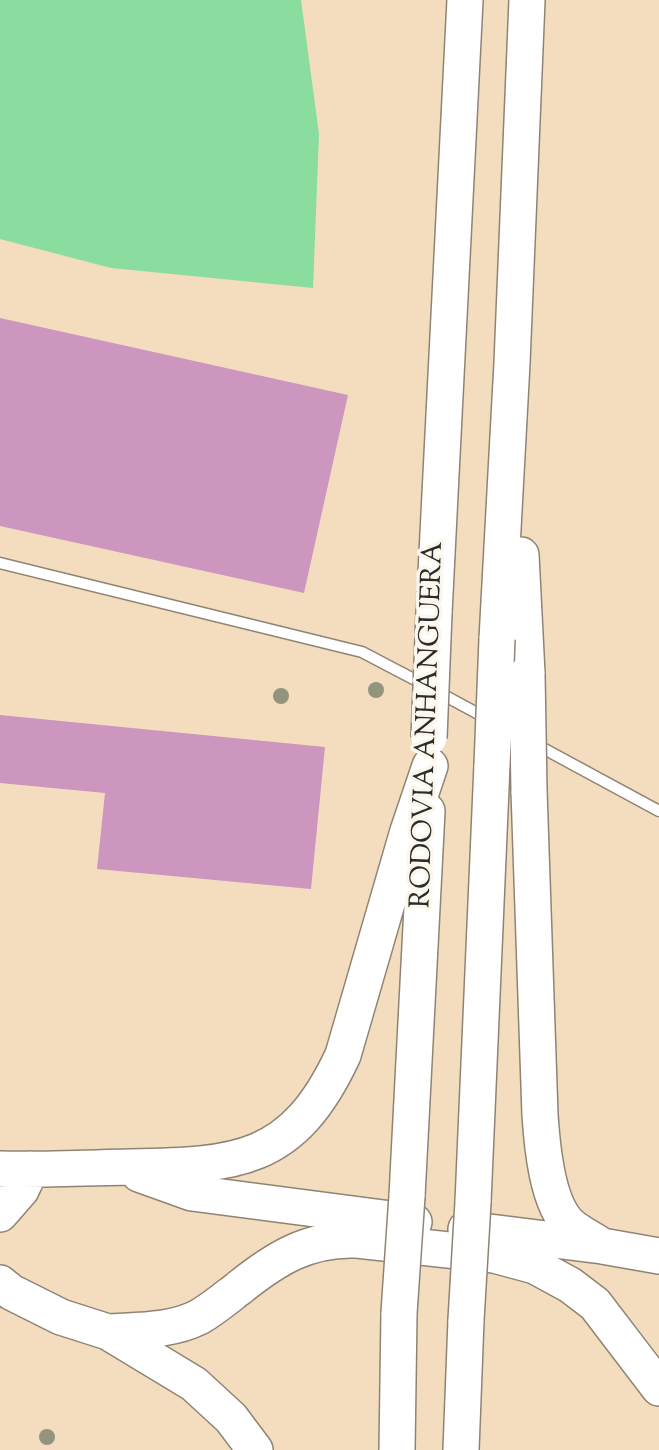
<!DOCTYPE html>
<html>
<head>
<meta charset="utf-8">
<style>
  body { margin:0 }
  canvas { display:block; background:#f3ddbe }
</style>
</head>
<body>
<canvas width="659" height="1450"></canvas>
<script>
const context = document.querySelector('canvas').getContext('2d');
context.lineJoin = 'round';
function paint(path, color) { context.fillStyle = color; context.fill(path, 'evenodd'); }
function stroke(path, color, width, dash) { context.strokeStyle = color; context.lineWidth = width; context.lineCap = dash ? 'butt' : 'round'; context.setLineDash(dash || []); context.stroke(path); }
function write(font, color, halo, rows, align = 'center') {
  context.font = font + ' "Sorts Mill Goudy",serif'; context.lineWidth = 7; context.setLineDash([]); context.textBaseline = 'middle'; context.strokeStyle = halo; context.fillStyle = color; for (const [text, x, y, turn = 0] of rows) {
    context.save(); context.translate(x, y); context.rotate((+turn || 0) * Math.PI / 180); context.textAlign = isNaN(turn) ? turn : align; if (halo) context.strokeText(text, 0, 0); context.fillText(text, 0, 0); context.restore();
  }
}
paint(new Path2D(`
  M 0,0 L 301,0 L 319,134 L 313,288 L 111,268 L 0,239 Z`), '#8add9e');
paint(new Path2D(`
  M 0,318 L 348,395 L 304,593 L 0,526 Z
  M 0,715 L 325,747 L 311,889 L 97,869 L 105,793 L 0,783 Z`), '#cc96bf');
const lane = new Path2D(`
  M 0,563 L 362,652 L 425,685
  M 438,692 L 486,718
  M 537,745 L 659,811`);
const highway = new Path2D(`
  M 521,555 L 527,674
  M 434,613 L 465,0
  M 497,639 L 512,363 L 527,0
  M 529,791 L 540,1115 C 542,1145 547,1204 570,1225 C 579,1233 592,1239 602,1246
  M 0,1169 C 43,1170 86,1168 129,1167 C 237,1165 293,1163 343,1055 L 408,831 L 430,766
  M 139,1174 L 192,1193 L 414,1222
  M 407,1196 L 427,811
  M 473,1202 L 492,765
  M 0,1214 L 21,1190 L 31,1169
  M 466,1229 L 602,1246 L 659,1256
  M 0,1283 L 11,1292 L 61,1317 L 108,1332 L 194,1384 L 231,1418 L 255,1450
  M 108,1332 C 138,1330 172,1331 199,1317 C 213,1309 226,1298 239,1288 C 275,1259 308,1238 357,1240 L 494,1255 L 535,1266 L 570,1285 L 595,1304 L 659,1388
  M 397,1450 L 399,1313
  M 461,1450 L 466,1320`);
stroke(lane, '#8f8474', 13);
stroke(highway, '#8f8474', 38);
stroke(lane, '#fff', 10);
stroke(highway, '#fff', 35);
const highwayBridge = new Path2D(`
  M 527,674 L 529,791
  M 429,738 L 434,613
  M 492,765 L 497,639
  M 399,1313 L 407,1196
  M 466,1320 L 473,1202`);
stroke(highwayBridge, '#8f8474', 38, []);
stroke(highwayBridge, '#fff', 35);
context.fillStyle = '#92947d';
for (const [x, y] of [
  [376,690],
  [281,696],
  [47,1437]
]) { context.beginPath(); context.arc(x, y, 8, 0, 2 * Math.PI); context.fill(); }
write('28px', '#2b2b2b', '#fbf7ec', [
  ["RODOVIA ANHANGUERA",430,725,-88]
]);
</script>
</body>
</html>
